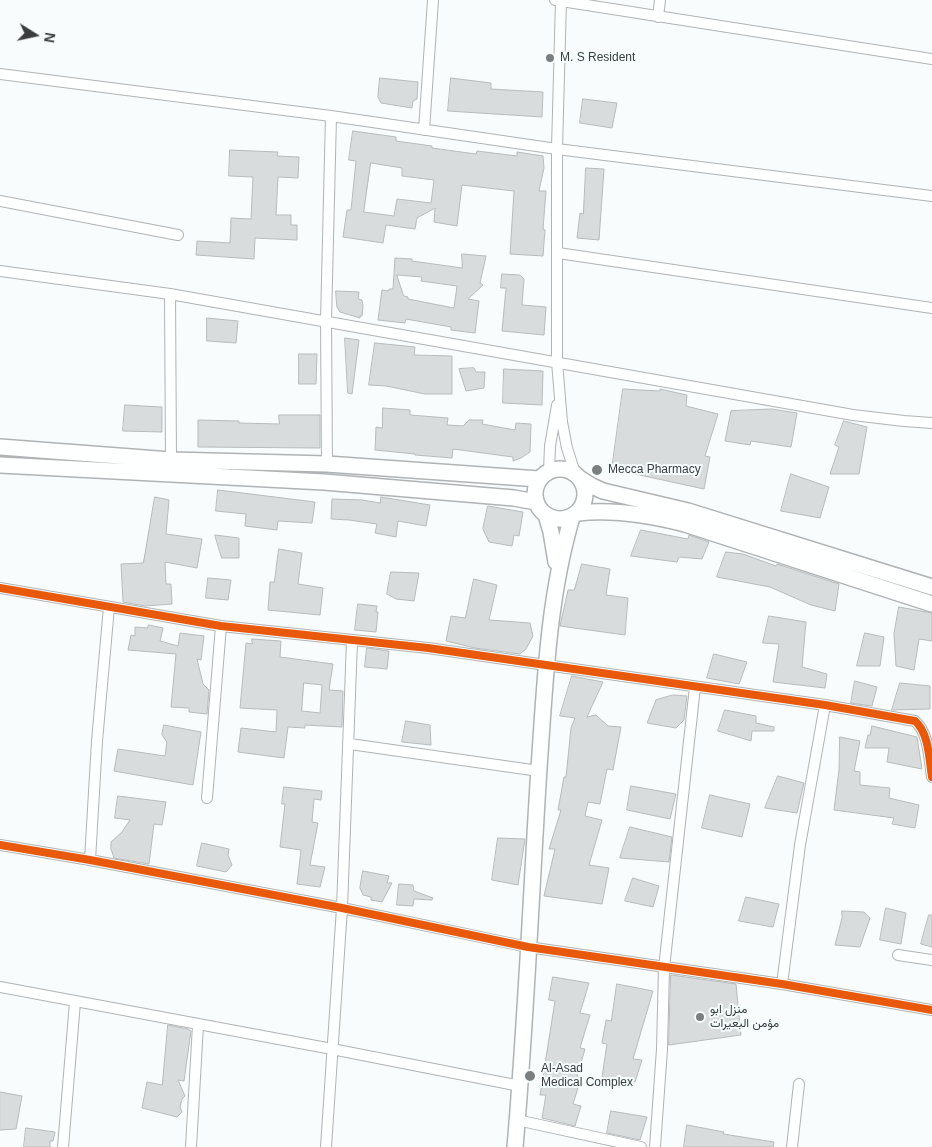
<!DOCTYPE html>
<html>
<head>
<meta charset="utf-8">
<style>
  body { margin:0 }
  #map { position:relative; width:932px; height:1147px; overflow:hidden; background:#f8fcfc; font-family:Arial,sans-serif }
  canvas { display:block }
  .north { position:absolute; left:10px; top:10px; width:50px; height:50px; -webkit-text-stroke:4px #f6fdfe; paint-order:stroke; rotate:100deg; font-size:14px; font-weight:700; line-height:20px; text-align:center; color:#3a3c3d }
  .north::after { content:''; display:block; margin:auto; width:18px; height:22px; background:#3a3c3d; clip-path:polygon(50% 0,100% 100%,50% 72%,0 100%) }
</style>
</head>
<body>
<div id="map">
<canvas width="932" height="1147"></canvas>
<div class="north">N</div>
</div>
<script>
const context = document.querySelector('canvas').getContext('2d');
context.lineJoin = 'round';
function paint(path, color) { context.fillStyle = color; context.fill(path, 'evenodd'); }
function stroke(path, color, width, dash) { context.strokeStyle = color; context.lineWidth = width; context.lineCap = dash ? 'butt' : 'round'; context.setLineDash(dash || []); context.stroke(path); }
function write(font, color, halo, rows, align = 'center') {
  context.font = font + ' Arial,Vazirmatn,sans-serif'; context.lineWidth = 4; context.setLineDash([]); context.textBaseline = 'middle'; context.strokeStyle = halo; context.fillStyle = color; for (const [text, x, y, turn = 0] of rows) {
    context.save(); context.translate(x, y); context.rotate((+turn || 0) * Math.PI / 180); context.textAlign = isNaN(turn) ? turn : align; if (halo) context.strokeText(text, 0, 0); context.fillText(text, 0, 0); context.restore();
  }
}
const building = new Path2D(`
  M 380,78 L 418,82 L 417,99 L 413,101 L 412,108 L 381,103 L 378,97 Z
  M 451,78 L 491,83 L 491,89 L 543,92 L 542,117 L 448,111 Z
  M 583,99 L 617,103 L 612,128 L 580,123 Z
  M 353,131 L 396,137 L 396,141 L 432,146 L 432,148 L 476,154 L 477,151 L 517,156 L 517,152 L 543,156 L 544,168 L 539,191 L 546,191 L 543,229 L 545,230 L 543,256 L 510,254 L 514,191 L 462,185 L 457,226 L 434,222 L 435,208 L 417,218 L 415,229 L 386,225 L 383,243 L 343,237 L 347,210 L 351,210 L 356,161 L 349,160 ZM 371,163 L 402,168 L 402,176 L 434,180 L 431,203 L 397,199 L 394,216 L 364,212 Z
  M 230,150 L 278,152 L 277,156 L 299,157 L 298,178 L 278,177 L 276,215 L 291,215 L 291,225 L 297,225 L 297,240 L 255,238 L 254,259 L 196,255 L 197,241 L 230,243 L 231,218 L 251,219 L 253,177 L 229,176 Z
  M 586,168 L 604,169 L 599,240 L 577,238 L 580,213 L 583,214 Z
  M 462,254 L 486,256 L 480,283 L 483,285 L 468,299 L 479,301 L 475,333 L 451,330 L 451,327 L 406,319 L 405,323 L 378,320 L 382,290 L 388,291 L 389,289 L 393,289 L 395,258 L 412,259 L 412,261 L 462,268 ZM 397,275 L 422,277 L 421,281 L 457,286 L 454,308 L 408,299 L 408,297 L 404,296 Z
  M 502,274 L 520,275 L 524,279 L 522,305 L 546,307 L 544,335 L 502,331 L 506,288 L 501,288 Z
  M 336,291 L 359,292 L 358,299 L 362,300 L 363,306 L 362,316 L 360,316 L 360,318 L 340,312 L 337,307 Z
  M 207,318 L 238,321 L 236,343 L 207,341 Z
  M 345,338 L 359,340 L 352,394 L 348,393 Z
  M 375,343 L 415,347 L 414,355 L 452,356 L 452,394 L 425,394 L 386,386 L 369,385 Z
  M 299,354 L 317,354 L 316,384 L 299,384 Z
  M 474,368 L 476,372 L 485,372 L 484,388 L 466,391 L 459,369 Z
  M 504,369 L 543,371 L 542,405 L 503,403 Z
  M 623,389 L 660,391 L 660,389 L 687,395 L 686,406 L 718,414 L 705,456 L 710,457 L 704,489 L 612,469 Z
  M 125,405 L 162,407 L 162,432 L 123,431 Z
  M 383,408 L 410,410 L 410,415 L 448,418 L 447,425 L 463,426 L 469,420 L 483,420 L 482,424 L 515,430 L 516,423 L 531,424 L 530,452 L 521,458 L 513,461 L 513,457 L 453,449 L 452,458 L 415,455 L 415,454 L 375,450 L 376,427 L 382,428 Z
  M 772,409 L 797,413 L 791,447 L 751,441 L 750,445 L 725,441 L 731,411 Z
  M 279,415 L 320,415 L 320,448 L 198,447 L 198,420 L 239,421 L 239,423 L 279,424 Z
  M 844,421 L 867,427 L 859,474 L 830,474 L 839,447 L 835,445 Z
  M 791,474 L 829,487 L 820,518 L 781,511 Z
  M 218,490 L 315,502 L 312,523 L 278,521 L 277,530 L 245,526 L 246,514 L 216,511 Z
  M 155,497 L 169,500 L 166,534 L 202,539 L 197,568 L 165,562 L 166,584 L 171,584 L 172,604 L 145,606 L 123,602 L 121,564 L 143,563 Z
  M 381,497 L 430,505 L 426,526 L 398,521 L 396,537 L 375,533 L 377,524 L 349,520 L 331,519 L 332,499 L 362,500 L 380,503 Z
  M 488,506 L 523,512 L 519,536 L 514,535 L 512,546 L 489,542 L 483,529 Z
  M 641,530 L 688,539 L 689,535 L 709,542 L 702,559 L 679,557 L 677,562 L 631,556 Z
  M 215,535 L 239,538 L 239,558 L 222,558 Z
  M 279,549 L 302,553 L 298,584 L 323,588 L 320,615 L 268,610 L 270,582 L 274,582 Z
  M 726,552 L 743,554 L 776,566 L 777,564 L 839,584 L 835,611 L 811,605 L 770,587 L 717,577 Z
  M 582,564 L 610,569 L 606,595 L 628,598 L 625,635 L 560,626 L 568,590 L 574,590 Z
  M 391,572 L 419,573 L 414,601 L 396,599 L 387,594 Z
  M 208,578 L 231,580 L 228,600 L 206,598 Z
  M 474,579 L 497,585 L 489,620 L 530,623 L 533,636 L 526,649 L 520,654 L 475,648 L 446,641 L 451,616 L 465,618 Z
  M 358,604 L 377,606 L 376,612 L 378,612 L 376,632 L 355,630 Z
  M 899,607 L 932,613 L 932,641 L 919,639 L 914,670 L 896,666 L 894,634 Z
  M 769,616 L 806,622 L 802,667 L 827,674 L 825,688 L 773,682 L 779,644 L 763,643 Z
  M 149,625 L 163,628 L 160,641 L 178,646 L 180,633 L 204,636 L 201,660 L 197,659 L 203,684 L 209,690 L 207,714 L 189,712 L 189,708 L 171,707 L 176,654 L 128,650 L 131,635 L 135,636 L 135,627 L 147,628 Z
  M 865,633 L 884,637 L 880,666 L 857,666 Z
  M 252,639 L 281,641 L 280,657 L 333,664 L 329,690 L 343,691 L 342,727 L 305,725 L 305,728 L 288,727 L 284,758 L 238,752 L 241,728 L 276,732 L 277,710 L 240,708 L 246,643 L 252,644 ZM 304,683 L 322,685 L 320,713 L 302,711 Z
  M 367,648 L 389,651 L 387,669 L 365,667 Z
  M 714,654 L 747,662 L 739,684 L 707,678 Z
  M 572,676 L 603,682 L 587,717 L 596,715 L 608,726 L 621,727 L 613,770 L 607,769 L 600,804 L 588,802 L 585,816 L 602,820 L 589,865 L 609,868 L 602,904 L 544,896 L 555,849 L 549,849 L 561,810 L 558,810 L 564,777 L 566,777 L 571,728 L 575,718 L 560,716 Z
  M 855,681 L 877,687 L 872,706 L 851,703 Z
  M 900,683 L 930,686 L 930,709 L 892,710 Z
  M 673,695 L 687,696 L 684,720 L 676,728 L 647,723 L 656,700 Z
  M 725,710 L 756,716 L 756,723 L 774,727 L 774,731 L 752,731 L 751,741 L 718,731 Z
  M 406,721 L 430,725 L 431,745 L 402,742 Z
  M 164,725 L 201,732 L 193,785 L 114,771 L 118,749 L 165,756 L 167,742 L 162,735 Z
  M 872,726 L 917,737 L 922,769 L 887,762 L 889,748 L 865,748 L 868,735 L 870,735 Z
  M 840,737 L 860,741 L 854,771 L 860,772 L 860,785 L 890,788 L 889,798 L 919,805 L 915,828 L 892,824 L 894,818 L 834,810 L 839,770 Z
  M 778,776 L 804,783 L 797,813 L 765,808 Z
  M 631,786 L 676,794 L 670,819 L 627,810 Z
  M 284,787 L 322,791 L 321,800 L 314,799 L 312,822 L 318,823 L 310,865 L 325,867 L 320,887 L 297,884 L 301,850 L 280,847 L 285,804 L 282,804 Z
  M 710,795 L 750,804 L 742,837 L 702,828 Z
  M 118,796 L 166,802 L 162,825 L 154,824 L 149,864 L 114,858 L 111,849 L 111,842 L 122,832 L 130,820 L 115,818 Z
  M 630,827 L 672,837 L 669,862 L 620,858 Z
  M 498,838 L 525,839 L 518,885 L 492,880 Z
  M 202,843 L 229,849 L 228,855 L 232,865 L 226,872 L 197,866 Z
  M 363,871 L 389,876 L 387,883 L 392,883 L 382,902 L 371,900 L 371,897 L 363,895 L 360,888 Z
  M 633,878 L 659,886 L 653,907 L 625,901 Z
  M 399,884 L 413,885 L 414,891 L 433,898 L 432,900 L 414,899 L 413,906 L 397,905 Z
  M 746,897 L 779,904 L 773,927 L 739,921 Z
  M 886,908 L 906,913 L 901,944 L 880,940 Z
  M 842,911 L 864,912 L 870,918 L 860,947 L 835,945 L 842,918 Z
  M 929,915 L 932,915 L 932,947 L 921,944 Z
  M 671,975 L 736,984 L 741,1035 L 669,1045 Z
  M 553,977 L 589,983 L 580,1013 L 590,1015 L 580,1048 L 585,1049 L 577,1077 L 581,1078 L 573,1104 L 581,1106 L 575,1126 L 542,1118 L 546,1095 L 540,1095 L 555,1001 L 549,1000 Z
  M 617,984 L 653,991 L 633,1059 L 642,1060 L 635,1082 L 602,1077 L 607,1044 L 602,1043 L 606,1020 L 611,1021 Z
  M 168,1025 L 188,1029 L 191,1031 L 184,1081 L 178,1080 L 185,1096 L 182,1099 L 180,1107 L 182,1112 L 177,1117 L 142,1108 L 147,1082 L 162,1085 Z
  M 0,1092 L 22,1096 L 16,1129 L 0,1130 Z
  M 611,1111 L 647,1117 L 640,1140 L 607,1133 Z
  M 687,1125 L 724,1132 L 723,1134 L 774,1142 L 773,1147 L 684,1147 Z
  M 26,1128 L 55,1132 L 53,1141 L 50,1141 L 50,1147 L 24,1147 Z`);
paint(building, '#d9dcdc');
stroke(building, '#b8bbbb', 1);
const street = new Path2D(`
  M 555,0 L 932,59
  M 561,0 L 557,149 L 557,362 L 562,422 L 567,448 L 575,473
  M 658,17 L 660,0
  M 0,74 L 331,116 L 557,149 L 932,196
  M 424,130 L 433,0
  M 0,201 L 178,235
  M 558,253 L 932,308
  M 0,271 L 170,294 L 853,415 L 904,421 L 932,423
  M 170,294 L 171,460
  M 327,464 L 326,321 L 331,116
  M 549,471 L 550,446 L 557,405
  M 0,588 L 221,626 L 428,648 L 546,665 L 825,705 L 915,721 C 929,733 929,759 932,777
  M 350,744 L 539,771
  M 207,798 L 221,626
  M 0,845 L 90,860 L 342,908 L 528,947 L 782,984 L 932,1010
  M 90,860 L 97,741 L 109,607
  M 898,955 L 932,960
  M 782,984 L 800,845 L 825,705
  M 0,987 L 332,1049 L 520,1086
  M 517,1120 L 641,1147
  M 63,1147 L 75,1002
  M 191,1147 L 198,1025
  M 326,1147 L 342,908 L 352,641
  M 655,1147 L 662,1049 L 664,968 L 695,687
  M 792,1147 L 799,1084`);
const secondary = new Path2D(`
  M 0,447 L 171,460 L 327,464 L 539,479
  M 0,465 L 324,482 L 514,498 L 536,502
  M535 494a25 25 0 1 1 50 0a25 25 0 1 1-50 0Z
  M 581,479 L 592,486 L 603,491 L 688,511 L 932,587
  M 578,513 C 613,509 650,515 685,524 L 932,604
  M 546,515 L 551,532 L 556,562
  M 515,1147 C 526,1021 531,895 539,768 C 545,684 548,598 572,517`);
stroke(street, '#b0b3b4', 12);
stroke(secondary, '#b0b3b4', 18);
stroke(street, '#feffff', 10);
stroke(secondary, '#feffff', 15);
stroke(new Path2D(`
  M 0,588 L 221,626 L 428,648 L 546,665 L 825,705 L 915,721 C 929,733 929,759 932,777
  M 0,845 L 90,860 L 342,908 L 528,947 L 782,984 L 932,1010`), '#e8590c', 8);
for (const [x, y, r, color] of [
  [550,58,5,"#7c7f80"],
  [597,470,6,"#7c7f80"],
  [700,1017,5,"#7c7f80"],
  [530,1076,6,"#7c7f80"]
]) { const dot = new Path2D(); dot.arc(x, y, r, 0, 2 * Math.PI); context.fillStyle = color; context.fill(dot); stroke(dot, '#f6fdfe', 2); }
write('12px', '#3a3c3d', '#f6fdfe', [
  ["M. S Resident",560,58],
  ["Mecca Pharmacy",608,470],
  ["منزل ابو",710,1010],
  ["مؤمن البعيرات",710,1024],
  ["Al-Asad",541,1069],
  ["Medical Complex",541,1083]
], 'left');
</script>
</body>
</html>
